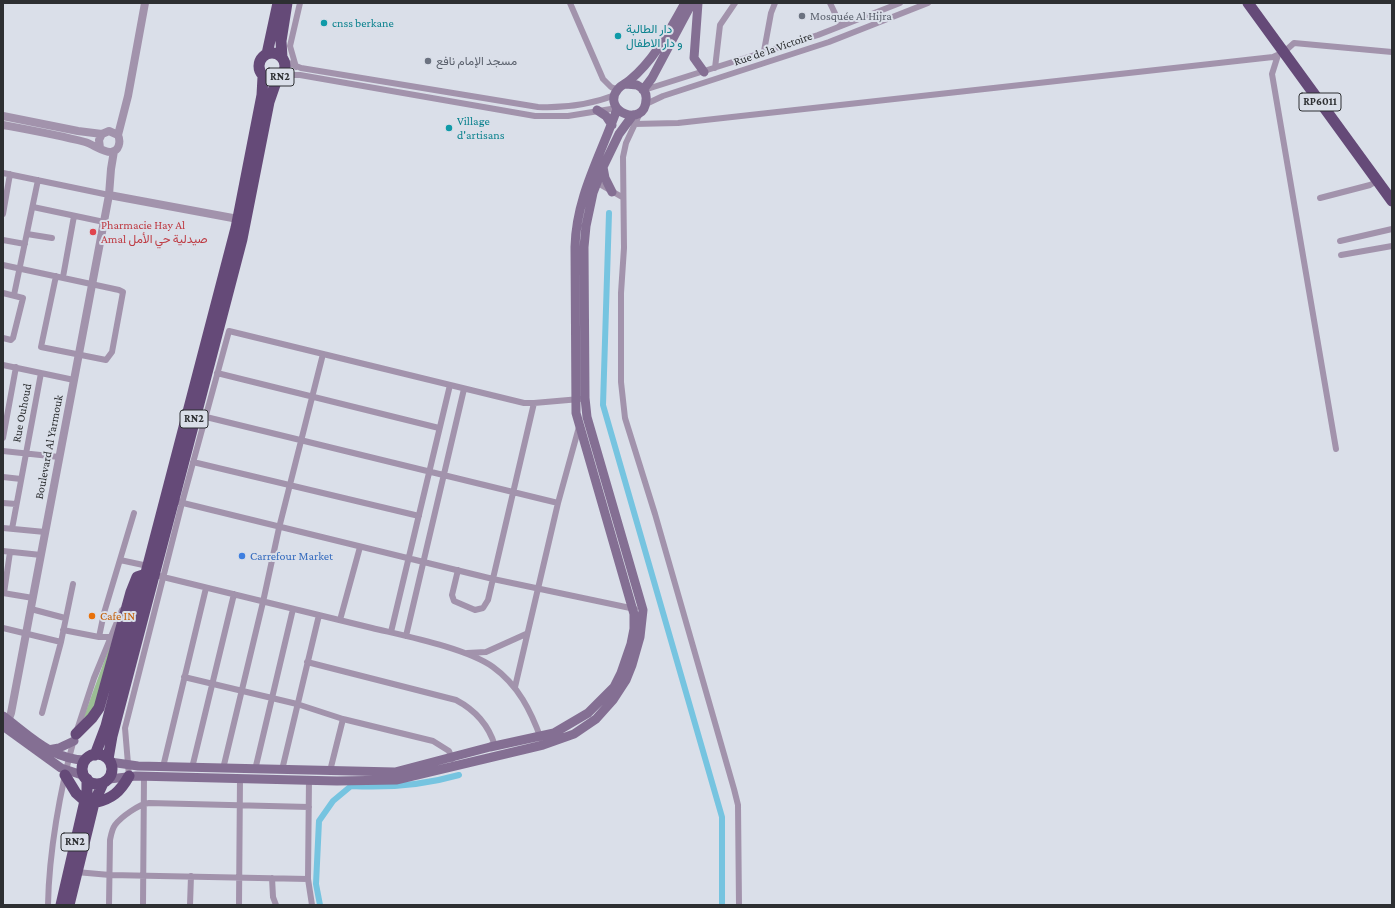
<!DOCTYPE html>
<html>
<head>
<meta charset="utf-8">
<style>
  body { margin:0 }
  #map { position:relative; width:1395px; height:908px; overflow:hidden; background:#dadfe9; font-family:"Crimson Pro",serif }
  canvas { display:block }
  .frame { position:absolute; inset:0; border:4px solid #2d2f32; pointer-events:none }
</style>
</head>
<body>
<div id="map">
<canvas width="1395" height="908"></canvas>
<div class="frame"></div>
</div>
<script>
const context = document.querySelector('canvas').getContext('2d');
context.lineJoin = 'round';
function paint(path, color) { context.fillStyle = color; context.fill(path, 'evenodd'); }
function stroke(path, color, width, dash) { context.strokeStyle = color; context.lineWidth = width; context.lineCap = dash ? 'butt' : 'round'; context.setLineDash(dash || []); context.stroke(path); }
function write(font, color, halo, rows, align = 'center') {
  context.font = font + ' "Crimson Pro",Vazirmatn,serif'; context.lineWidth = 4; context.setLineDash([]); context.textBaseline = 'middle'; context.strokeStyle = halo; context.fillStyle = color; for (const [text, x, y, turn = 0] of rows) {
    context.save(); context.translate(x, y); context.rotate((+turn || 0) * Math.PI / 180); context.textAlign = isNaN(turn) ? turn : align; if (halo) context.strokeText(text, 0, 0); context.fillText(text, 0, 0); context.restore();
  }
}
paint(new Path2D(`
  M 113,637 L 96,708 L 83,719 Z`), '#9bbd94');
stroke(new Path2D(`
  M 609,213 L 603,405 L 722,817 L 722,905
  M 320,905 L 316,884 L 319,821 L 333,801 L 351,786 C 388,788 424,785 459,775`), '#76c4e0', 6);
stroke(new Path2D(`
  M 570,3 L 603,79 L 611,87 L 618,90
  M 830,3 L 841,26
  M 764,51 L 771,13 L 775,3
  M 1278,55 L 1272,74 L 1336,449
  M 284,61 L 301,68 L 538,107 C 564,108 590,105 615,95
  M 296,67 L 290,46 L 300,3
  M 715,68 L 720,25 L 735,3
  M 282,75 L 300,75 L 535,116 L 568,116 L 617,108
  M 644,90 L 818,35 L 900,3
  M 646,104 L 663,96 L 829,42 L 928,3
  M 640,113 L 626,143 L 623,157 L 624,248 L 621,293 L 621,382 L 625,418 L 655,514 L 734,789 L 738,805 L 739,905
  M 634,124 L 678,123 L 723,118 L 1273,57 L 1284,52 L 1294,43 L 1392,52
  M 3,173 L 109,195
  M 594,181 L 622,197
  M 1320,198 L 1370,185 L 1377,181
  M 33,207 L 104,222
  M 3,214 L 10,174
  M 27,234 L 52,238
  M 3,240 L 25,244
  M 1340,241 L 1392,229
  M 1341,255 L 1392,246
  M 3,265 L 119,290 L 123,292 L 112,352 L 106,360 L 41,347 L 56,276
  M 63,277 L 74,216
  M 3,293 L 23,298 L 13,338 L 11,340 L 3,338
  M 14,295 L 38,180
  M 3,365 L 74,380
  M 217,373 L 439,428
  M 202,416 L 558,503
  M 3,438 L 16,367
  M 3,451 L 59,457
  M 193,462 L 419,516
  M 3,477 L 21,479
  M 179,502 L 493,579 L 635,609
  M 3,503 L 16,504
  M 3,528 L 45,532
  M 12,529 L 41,373
  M 3,551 L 41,555
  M 120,560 L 148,566
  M 458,570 L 452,595 L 454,601 L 475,610 L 483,608 L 488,600 L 534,403
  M 159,576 C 230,594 301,611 372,628 C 405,636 466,648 493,667 C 518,685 531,711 541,739
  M 3,593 L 33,598
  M 4,593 L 10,552
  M 31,609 L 65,618
  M 340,620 L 360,547
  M 3,628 L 61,642
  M 63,630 L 99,637 L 109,637
  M 391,632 L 450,385
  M 406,636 L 464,389
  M 99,637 L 104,613 L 134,513
  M 467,653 L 486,652 L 526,634
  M 307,662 L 456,700 C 475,710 489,726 495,746
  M 184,677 L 297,704 L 343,719 L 433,741 L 449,751 L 452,759
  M 515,687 L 558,503 L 579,427
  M 42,713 L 61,642 L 73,584
  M 77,730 L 94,678 L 122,610
  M 163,767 L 206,588
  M 192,768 L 234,594
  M 223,769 L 263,602 L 279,528 L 323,354
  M 255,770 L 293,609
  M 282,770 L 319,615
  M 330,771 L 343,719
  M 129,776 L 125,728 L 182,503 L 229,331 L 524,403 L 534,403 L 580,399
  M 309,779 L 308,879 L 312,905
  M 76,872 L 110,875 L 308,879
  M 272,878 L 273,897 L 276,905
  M 48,905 C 49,852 60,790 74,739
  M 109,905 L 110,840 C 111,835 112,829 115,825 C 121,817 139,804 149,803 L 309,807
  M 143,905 L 144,776
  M 190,905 L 191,876
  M 239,905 L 240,778`), '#a293ac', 6);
stroke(new Path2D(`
  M 3,116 L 78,131 L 102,134
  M 3,125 C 30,130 58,135 85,142 C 92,144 105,153 111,152 C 119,151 121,142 118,135 L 109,131 L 102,134 L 99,140 L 100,148
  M 118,135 L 128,96 L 145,3
  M 109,195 L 238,219
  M 6,726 L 11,713 L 109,195 L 111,169 L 114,151`), '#a293ac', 8);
stroke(new Path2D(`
  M 698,3 L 694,58 L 704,72
  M 626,84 L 637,85 C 643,88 647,93 646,100 C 645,129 600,111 618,89 C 621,85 626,84 630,80 C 655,59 669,31 685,3
  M 643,90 L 652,78 L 692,3
  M 597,110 L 606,116 L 612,125
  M 603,167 L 605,178 L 612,192
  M 3,716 C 29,735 52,760 86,760
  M 3,726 L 61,768 L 85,776
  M 48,750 L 59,748 L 74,741
  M 110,762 L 138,766 L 395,772 L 490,747 L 554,733 L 588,713 L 614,687 L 621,673 L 631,644 L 634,629 L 634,614 L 576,413 L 575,247 C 576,197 601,155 617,109
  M 109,779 L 136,776 L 337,781 L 396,780 L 543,745 L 574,734 L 596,719 L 613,700 L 626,680 L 632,665 L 640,637 L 643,610 L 587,417 L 585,398 L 584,247 L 586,226 L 593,193 L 603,167 L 619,134 L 633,115`), '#846f93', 9);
stroke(new Path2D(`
  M 1248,3 L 1392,201
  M259 66a13 13 0 1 1 26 0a13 13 0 1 1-26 0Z
  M 267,54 L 278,3
  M 282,58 L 281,41 L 287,3
  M 76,734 L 92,718 L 99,708 L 131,592 L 137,577 L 146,574
  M82 769a15 15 0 1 1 30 0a15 15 0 1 1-30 0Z
  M 95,755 L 106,726 L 236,228 L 262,95 L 263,77
  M 108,759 L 112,736 L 242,239 L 269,102 L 277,79
  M 65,775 L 76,793 L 85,801
  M 94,803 C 112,799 120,792 129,776
  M 61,905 L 87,792 L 87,779
  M 69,905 L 94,803 L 103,783`), '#654a78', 11);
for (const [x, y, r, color] of [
  [802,16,4,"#6b7280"],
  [324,23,4,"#0f9aa8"],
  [618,36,4,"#0f9aa8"],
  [428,61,4,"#6b7280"],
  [449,128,4,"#0f9aa8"],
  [93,232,4,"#e0444e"],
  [242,556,4,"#3f7fe0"],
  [92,616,4,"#e8710a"]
]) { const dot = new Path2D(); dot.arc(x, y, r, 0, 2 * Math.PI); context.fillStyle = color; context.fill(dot); stroke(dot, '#dadfe9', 1.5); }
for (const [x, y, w] of [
  [280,77,28],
  [1320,102,42],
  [194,419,28],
  [75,842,28]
]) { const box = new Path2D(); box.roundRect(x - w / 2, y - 9, w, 18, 3); context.fillStyle = '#dadfe9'; context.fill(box); stroke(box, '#2d2f32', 1); }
write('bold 11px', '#2d2f32', null, [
  ["RN2",280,77],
  ["RP6011",1320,102],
  ["RN2",194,419],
  ["RN2",75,842]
]);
write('12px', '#5b616d', '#dadfe9', [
  ["Mosquée Al Hijra",810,16],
  ["مسجد الإمام نافع",436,61]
], 'left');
write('12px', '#0d838f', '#dadfe9', [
  ["cnss berkane",332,23],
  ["دار الطالبة",626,29],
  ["و دار الاطفال",626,43],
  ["Village",457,121],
  ["d'artisans",457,135]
], 'left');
write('12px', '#2d2f32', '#dadfe9', [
  ["Rue de la Victoire",773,49,-19],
  ["Rue Ouhoud",22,413,-79],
  ["Boulevard Al Yarmouk",49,447,-79]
]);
write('12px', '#be3a42', '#dadfe9', [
  ["Pharmacie Hay Al",101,225],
  ["Amal صيدلية حي الأمل",101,239]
], 'left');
write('12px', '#366cbe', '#dadfe9', [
  ["Carrefour Market",250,556]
], 'left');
write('12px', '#c56008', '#dadfe9', [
  ["Cafe IN",100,616]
], 'left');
</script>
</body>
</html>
